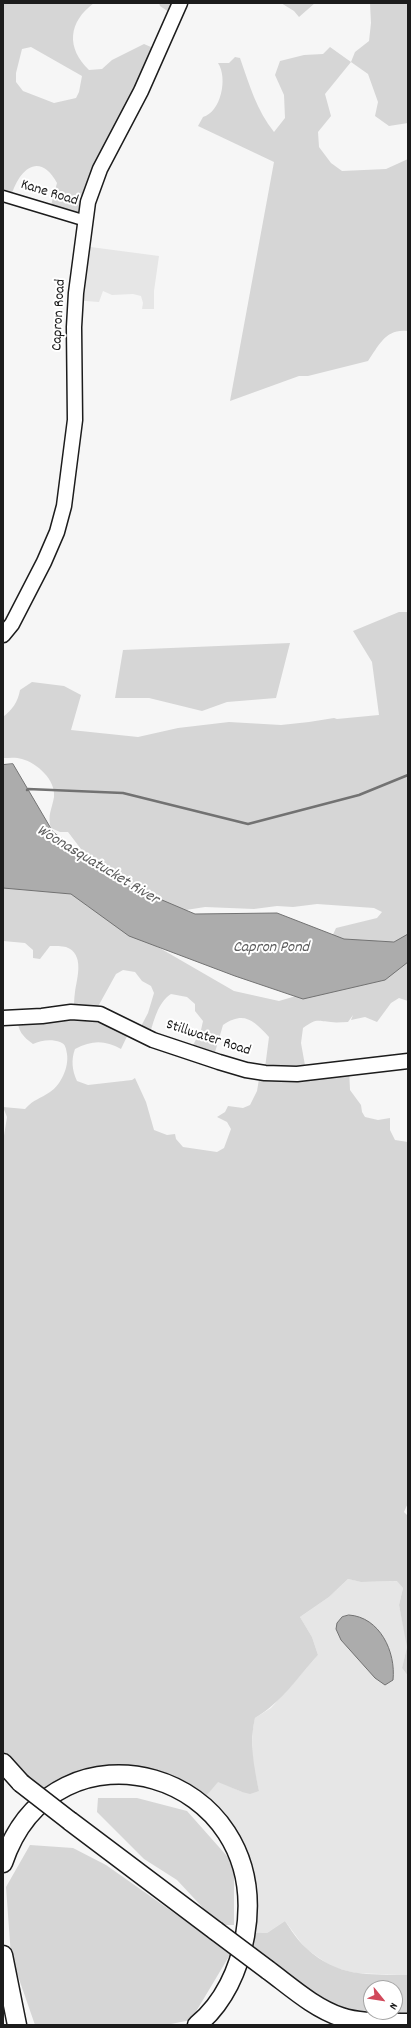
<!DOCTYPE html>
<html>
<head>
<meta charset="utf-8">
<style>
  body { margin:0 }
  #map { position:relative; width:411px; height:2028px; overflow:hidden; background:#f6f6f6; font-family:Dekko,sans-serif }
  canvas { display:block }
  .frame { position:absolute; inset:0; border:4px solid #1c1c1c; pointer-events:none }
  .north { position:absolute; left:363px; top:1980px; width:40px; height:40px; box-sizing:border-box; background:#fff; border:1px solid #a4a4a4; border-radius:50%; rotate:120deg; font-size:11px; font-weight:700; line-height:16px; text-align:center; color:#1c1c1c }
  .north::after { content:''; display:block; margin:auto; width:14px; height:18px; background:#d1495b; clip-path:polygon(50% 0,100% 100%,50% 72%,0 100%) }
</style>
</head>
<body>
<div id="map">
<canvas width="411" height="2028"></canvas>
<div class="frame"></div>
<div class="north">N</div>
</div>
<script>
const context = document.querySelector('canvas').getContext('2d');
context.lineJoin = 'round';
function paint(path, color) { context.fillStyle = color; context.fill(path, 'evenodd'); }
function stroke(path, color, width, dash) { context.strokeStyle = color; context.lineWidth = width; context.lineCap = dash ? 'butt' : 'round'; context.setLineDash(dash || []); context.stroke(path); }
function write(font, color, halo, rows, align = 'center') {
  context.font = font + ' Dekko,sans-serif'; context.lineWidth = 4; context.setLineDash([]); context.textBaseline = 'middle'; context.strokeStyle = halo; context.fillStyle = color; for (const [text, x, y, turn = 0] of rows) {
    context.save(); context.translate(x, y); context.rotate((+turn || 0) * Math.PI / 180); context.textAlign = isNaN(turn) ? turn : align; if (halo) context.strokeText(text, 0, 0); context.fillText(text, 0, 0); context.restore();
  }
}
paint(new Path2D(`
  M 83,246 L 159,256 L 154,291 L 154,309 L 142,309 L 143,303 L 141,296 L 133,294 L 112,295 L 103,291 L 99,302 L 73,300 Z
  M 348,1579 L 362,1582 L 398,1581 L 403,1588 L 399,1605 L 406,1638 L 407,1647 L 402,1668 L 408,1676 L 408,1975 L 355,1973 L 332,1967 L 305,1948 L 285,1921 L 267,1933 L 245,1932 L 245,1884 L 201,1802 L 218,1781 L 242,1792 L 259,1791 L 252,1761 L 253,1728 L 255,1718 L 271,1708 L 318,1655 L 312,1637 L 300,1617 L 329,1597 Z`), '#e6e6e6');
paint(new Path2D(`
  M 3,3 L 94,3 C 68,22 66,48 89,70 L 102,69 L 112,60 L 144,44 L 160,51 L 86,219 L 50,209 L 57,183 C 39,150 18,171 11,197 L 3,196 ZM 31,47 L 82,76 L 79,92 L 76,98 L 54,103 L 23,91 L 16,82 L 16,73 L 22,49 Z
  M 159,3 L 180,3 L 175,16 L 160,6 Z
  M 281,3 L 315,3 L 299,17 L 294,11 Z
  M 370,3 L 408,3 L 408,123 L 389,126 L 375,116 L 378,102 L 368,74 L 351,62 L 325,94 L 331,116 L 318,132 L 319,147 L 331,163 L 342,171 L 386,169 L 408,159 L 408,331 C 386,328 379,345 368,361 L 308,376 L 299,376 L 230,401 L 274,162 L 198,126 L 203,117 C 221,112 228,78 218,63 L 229,63 L 235,57 L 240,58 C 249,84 257,111 274,132 L 285,118 L 284,95 L 275,75 L 280,61 L 304,55 L 323,54 L 330,47 L 351,62 L 355,52 L 369,41 L 371,23 Z
  M 399,612 L 408,612 L 408,940 L 378,943 L 331,939 L 336,928 L 377,918 L 382,912 L 374,908 L 317,904 L 293,907 L 277,906 L 254,909 L 205,907 L 186,910 L 174,909 L 109,872 L 84,853 L 68,832 L 60,832 L 51,828 C 47,816 52,809 54,797 C 56,780 37,763 22,759 C 16,757 9,758 3,758 L 3,717 C 12,710 18,702 20,690 L 32,682 L 64,686 L 81,695 L 71,730 L 138,737 L 178,728 L 229,722 L 281,725 L 309,722 L 334,718 L 337,719 L 379,715 L 372,662 L 353,631 Z
  M 290,643 L 276,698 L 227,702 L 202,711 L 149,698 L 115,698 L 123,650 Z
  M 52,870 L 87,906 L 234,991 L 279,1001 L 408,963 L 408,1001 L 399,998 L 391,1003 L 377,1022 L 365,1017 L 351,1020 L 353,1015 L 348,1022 C 342,1022 336,1023 331,1022 C 316,1021 317,1018 303,1028 L 301,1043 L 306,1071 L 349,1068 L 350,1090 L 361,1105 L 362,1112 L 365,1117 L 378,1120 L 390,1118 L 390,1130 L 395,1140 L 408,1142 L 408,1503 L 404,1512 L 408,1516 L 408,1676 L 402,1668 L 407,1647 L 399,1605 L 403,1588 L 397,1581 L 361,1582 L 348,1579 L 329,1597 L 300,1617 L 312,1637 L 318,1655 C 296,1679 283,1701 255,1718 C 249,1742 254,1767 259,1791 L 250,1794 L 242,1792 L 218,1782 L 201,1802 L 131,1773 L 44,1799 L 3,1762 L 3,1142 L 7,1117 L 3,1107 L 25,1109 C 34,1099 40,1099 50,1092 C 61,1085 69,1067 67,1054 C 66,1049 66,1044 60,1042 C 52,1039 41,1040 33,1044 C 23,1037 17,1030 18,1018 L 74,1011 C 74,1005 74,998 75,992 C 77,978 85,954 66,947 C 62,946 55,946 50,946 L 40,959 L 33,958 L 33,950 L 25,943 L 3,941 L 3,883 ZM 123,970 L 135,972 L 142,981 L 151,986 L 154,993 L 148,1013 L 138,1032 L 149,1036 C 154,1022 157,1003 171,994 L 187,997 L 195,1004 L 195,1011 L 203,1021 L 201,1030 L 190,1051 L 213,1059 L 223,1025 C 244,1011 253,1020 269,1037 L 265,1068 L 260,1073 L 257,1091 L 250,1105 L 243,1108 L 228,1106 L 225,1112 L 217,1117 L 227,1122 L 231,1129 L 224,1148 L 217,1152 L 183,1147 L 176,1139 L 175,1134 L 167,1135 L 154,1130 L 146,1102 L 135,1078 L 132,1080 L 88,1085 L 77,1081 C 72,1070 71,1060 75,1049 C 92,1040 105,1040 121,1049 L 130,1030 L 95,1012 L 116,974 Z
  M 98,1798 L 137,1798 L 187,1811 L 234,1864 L 234,1925 L 219,1925 L 177,1880 L 144,1859 L 97,1812 Z
  M 30,1845 L 73,1848 L 106,1865 L 231,1953 L 191,2020 L 166,2025 L 35,2025 L 11,1956 L 6,1887 Z
  M 285,1921 C 291,1930 298,1941 306,1948 C 339,1978 367,1974 408,1975 L 408,2018 L 347,2017 L 242,1946 L 245,1932 L 267,1933 ZM 371,1988 L 395,1988 L 395,2012 L 371,2012 Z`), '#d6d6d6');
const water = new Path2D(`
  M 13,764 L 53,832 L 122,883 L 195,914 L 277,913 L 344,939 L 394,942 L 408,934 L 408,962 L 385,980 L 303,999 L 235,976 L 129,936 L 71,894 L 3,888 L 3,765 Z
  M 349,1615 C 380,1617 396,1652 393,1680 L 385,1685 L 375,1678 L 341,1640 L 336,1629 L 337,1623 L 342,1617 Z`);
paint(water, '#acacac');
stroke(water, '#727272', 1);
stroke(new Path2D(`
  M 27,790 L 28,789 L 123,793 L 248,824 L 359,795 L 408,775`), '#727272', 2.5);
const street = new Path2D(`
  M 3,196 L 86,221`);
const secondary = new Path2D(`
  M 3,635 L 12,624 L 44,562 L 57,532 L 64,506 L 75,420 L 74,327 L 76,293 L 88,202 L 100,169 L 141,91 L 180,3
  M 3,1018 L 42,1016 L 71,1012 L 100,1014 L 153,1040 L 219,1062 L 246,1070 L 265,1073 L 297,1074 L 408,1061`);
const highway = new Path2D(`
  M 3,1763 L 21,1783
  M 70,1821 L 216,1931
  M 3,1863 C 54,1710 274,1769 245,1936 C 239,1969 224,2003 197,2025
  M 3,1955 L 17,2025
  M 268,1970 C 291,1987 314,2008 341,2017 C 362,2024 386,2022 408,2023`);
stroke(street, '#1c1c1c', 13);
stroke(secondary, '#1c1c1c', 17);
stroke(highway, '#1c1c1c', 21);
stroke(street, '#fff', 10);
stroke(secondary, '#fff', 14);
stroke(highway, '#fff', 18);
const highwayBridge = new Path2D(`
  M 21,1783 L 70,1821
  M 216,1931 L 268,1970`);
stroke(highwayBridge, '#1c1c1c', 21, []);
stroke(highwayBridge, '#fff', 18);
write('15px', '#1c1c1c', '#fff', [
  ["Kane Road",49,194,17],
  ["Capron Road",60,315,-87],
  ["Stillwater Road",208,1039,18]
]);
write('italic 16px', '#5d5d5d', '#fff', [
  ["Woonasquatucket River",97,866,31],
  ["Capron Pond",271,949]
]);
</script>
</body>
</html>
